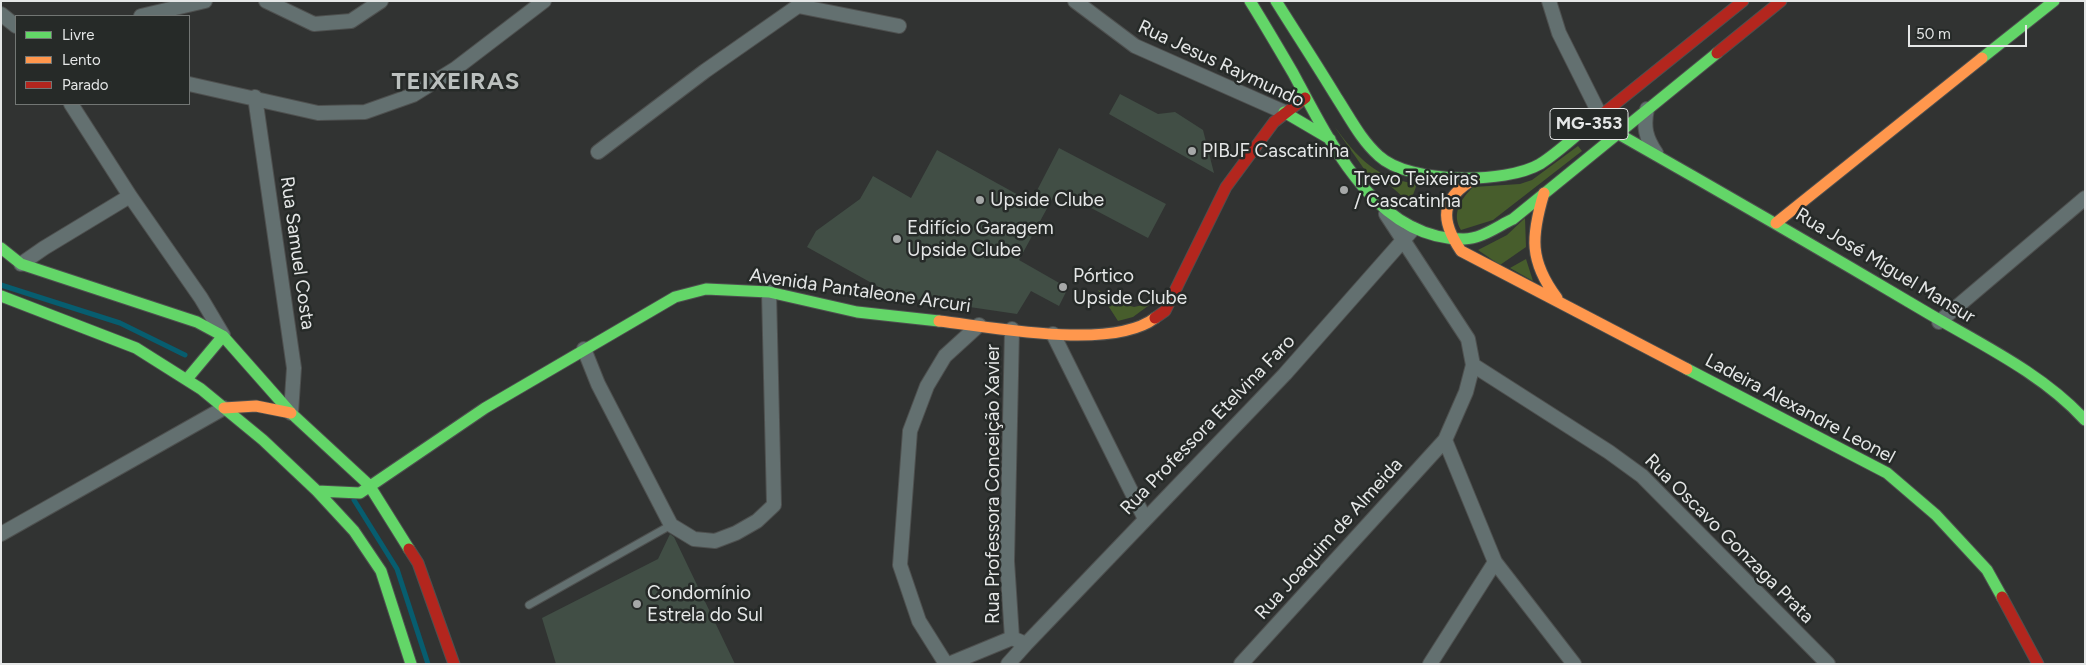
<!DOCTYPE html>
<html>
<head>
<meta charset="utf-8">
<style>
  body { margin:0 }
  #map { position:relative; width:2086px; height:665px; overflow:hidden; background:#313332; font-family:Figtree,sans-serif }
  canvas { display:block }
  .frame { position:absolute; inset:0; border:2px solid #e5e7e7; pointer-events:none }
  .legend { position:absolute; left:15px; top:15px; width:175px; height:90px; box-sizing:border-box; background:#262a28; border:1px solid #727674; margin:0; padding:6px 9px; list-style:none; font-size:15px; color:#e5e7e7 }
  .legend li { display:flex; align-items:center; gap:10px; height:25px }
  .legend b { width:25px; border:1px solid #727674 }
  .scale { position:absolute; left:1908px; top:25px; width:119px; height:22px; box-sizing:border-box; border:2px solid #e5e7e7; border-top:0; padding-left:6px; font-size:15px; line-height:18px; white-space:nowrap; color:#e5e7e7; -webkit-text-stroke:4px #262a28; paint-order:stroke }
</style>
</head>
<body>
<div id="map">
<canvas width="2086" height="665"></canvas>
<div class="frame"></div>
<ul class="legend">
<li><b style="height:6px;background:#63d668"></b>Livre</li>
<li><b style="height:6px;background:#ff974d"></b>Lento</li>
<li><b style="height:6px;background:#b3261e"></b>Parado</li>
</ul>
<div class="scale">50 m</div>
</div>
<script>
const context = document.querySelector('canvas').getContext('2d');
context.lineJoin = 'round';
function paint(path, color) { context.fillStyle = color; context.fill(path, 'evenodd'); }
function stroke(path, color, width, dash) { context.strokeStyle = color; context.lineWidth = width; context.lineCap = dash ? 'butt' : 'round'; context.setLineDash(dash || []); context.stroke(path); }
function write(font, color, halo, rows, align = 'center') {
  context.font = font + ' Figtree,sans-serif'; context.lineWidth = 5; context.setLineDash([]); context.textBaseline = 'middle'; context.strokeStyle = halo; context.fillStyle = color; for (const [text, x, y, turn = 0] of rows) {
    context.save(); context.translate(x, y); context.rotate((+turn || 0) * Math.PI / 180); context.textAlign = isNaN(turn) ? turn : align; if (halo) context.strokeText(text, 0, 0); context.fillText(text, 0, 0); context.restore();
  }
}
paint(new Path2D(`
  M 1334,126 C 1358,158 1375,178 1417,184 L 1410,203 L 1379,176 L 1369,176 Z
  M 1578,146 L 1582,151 L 1493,220 L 1461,230 C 1451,214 1461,199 1473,187 L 1520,184 L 1532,180 Z
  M 1525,218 L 1526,247 L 1500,265 L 1478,250 L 1507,235 Z
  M 1526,259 L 1533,281 L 1510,268 Z
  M 1098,290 L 1127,305 L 1134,307 L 1152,303 L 1133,317 L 1118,321 Z`), '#475d2c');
stroke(new Path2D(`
  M 1,285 L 120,323 L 185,355
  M 354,500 L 397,569 L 428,664`), '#075d6f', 5);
paint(new Path2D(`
  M 1120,94 L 1158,114 L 1175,112 L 1203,130 L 1214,173 L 1109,114 Z
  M 1059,148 L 1166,204 L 1148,238 L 1057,190 L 1019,260 L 1068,288 L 1059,306 L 1031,291 L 1017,314 L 895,296 L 807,247 L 816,231 L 860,199 L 873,176 L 911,198 L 937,150 L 1031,202 Z
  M 670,534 L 674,537 L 735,664 L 556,664 L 542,618 L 658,559 Z`), '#414e45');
const lane = new Path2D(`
  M 529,605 L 671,525`);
const street = new Path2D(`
  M 266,1 L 314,24 L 351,21 L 381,1
  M 1075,1 L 1135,46 L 1284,112
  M 1549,1 L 1559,33 L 1600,115
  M 1,14 L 16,26
  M 141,16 L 205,1
  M 189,84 L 318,113 L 365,112 L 413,95 L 455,69 L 544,1
  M 255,97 L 294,368 L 291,413
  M 71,104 L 130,196 L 201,298 L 223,335
  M 1647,109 C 1643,127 1646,138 1656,153
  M 598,152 L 705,71 L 798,6 L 899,26
  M 1386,214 L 1468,339 L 1473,365 L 1466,392 L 1445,440 L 1495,562 L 1574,664
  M 21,264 L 44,248 L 130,196
  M 1939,322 L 2085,198
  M 1053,334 L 1145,519
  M 584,349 L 598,384 L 671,525 L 694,539 L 715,541 L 736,533 L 757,521 L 774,505 L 769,292
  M 1473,365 L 1609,452 L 1642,476 L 1828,664
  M 1,534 L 224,408
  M 1012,638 L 1007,561 L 1012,329
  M 946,664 L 919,621 L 900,565 L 910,431 L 927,386 L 945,356 L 979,325
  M 949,664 L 1012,638 L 1026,644 L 1285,374 L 1413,229
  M 1008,664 L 1026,644
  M 1241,664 L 1445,440
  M 1430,664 L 1495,562`);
const fast = new Path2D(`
  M 1250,1 C 1265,25 1279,49 1293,73 C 1329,140 1375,240 1464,239 C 1481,239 1498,226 1513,219 L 1717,53
  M 1276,1 C 1296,33 1317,65 1337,98 C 1350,118 1361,140 1379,156 C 1409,184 1506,184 1540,164 C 1559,152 1576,135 1594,121
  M 1982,58 L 2054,1
  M 1284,112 L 1330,139
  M 1617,133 C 1721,192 1823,251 1926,312 C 1980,344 2042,373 2085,420
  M 1,248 L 21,264 L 197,322 L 223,336 L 291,413 L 369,485 L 409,549
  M 1,296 L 136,348 L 201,389 L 263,440 L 317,491 L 354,531 L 381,571 L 411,664
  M 1687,369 L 1887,473 L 1936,515 L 1987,570 L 2002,597
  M 187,379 L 223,336
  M 317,491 L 360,493 L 485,408 L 675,297 L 706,289 L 769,292 L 857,312 L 939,321`);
const slow = new Path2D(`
  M 1474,179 C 1440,199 1440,220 1461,251 L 1687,369
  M 1544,193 C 1531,236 1529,261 1557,298
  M 1776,223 L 1982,58
  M 939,321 C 992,327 1112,351 1155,318
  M 224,408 L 256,406 L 291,413`);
const jam = new Path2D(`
  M 1717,53 L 1781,1
  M 1594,121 L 1743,1
  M 1155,318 L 1165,311 L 1226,187 L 1274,122 L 1305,98
  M 409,549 L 418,563 L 454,664
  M 2002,597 L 2038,664`);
stroke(lane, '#4e504f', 9);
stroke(street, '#4e504f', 16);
stroke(fast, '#4e504f', 13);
stroke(slow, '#4e504f', 13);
stroke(jam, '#4e504f', 13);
stroke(lane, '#637070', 7);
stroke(street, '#637070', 14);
stroke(fast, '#63d668', 11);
stroke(slow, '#ff974d', 11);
stroke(jam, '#b3261e', 11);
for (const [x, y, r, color] of [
  [1192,151,5,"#a6a8a8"],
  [1344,190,5,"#a6a8a8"],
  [980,200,5,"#a6a8a8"],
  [897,239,5,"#a6a8a8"],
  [1063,287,5,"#a6a8a8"],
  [637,604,5,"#a6a8a8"]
]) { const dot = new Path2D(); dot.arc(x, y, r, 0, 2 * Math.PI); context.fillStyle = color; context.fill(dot); stroke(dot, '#262a28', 2); }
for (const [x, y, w] of [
  [1589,124,78]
]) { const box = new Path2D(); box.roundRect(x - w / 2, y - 15.5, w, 31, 4); context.fillStyle = '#262a28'; context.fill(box); stroke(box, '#e5e7e7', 1); }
write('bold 18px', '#e5e7e7', null, [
  ["MG-353",1589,124]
]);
write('19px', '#e5e7e7', '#262a28', [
  ["Rua Jesus Raymundo",1221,64,25],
  ["Rua Samuel Costa",297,253,82],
  ["Rua José Miguel Mansur",1885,266,31],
  ["Avenida Pantaleone Arcuri",860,291,8],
  ["Ladeira Alexandre Leonel",1800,409,28],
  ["Rua Professora Etelvina Faro",1208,425,-46],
  ["Rua Professora Conceição Xavier",993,484,-90],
  ["Rua Joaquim de Almeida",1329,539,-48],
  ["Rua Oscavo Gonzaga Prata",1729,539,45]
]);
write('19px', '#e5e7e7', '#262a28', [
  ["PIBJF Cascatinha",1202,151],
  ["Trevo Teixeiras",1354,179],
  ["/ Cascatinha",1354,201],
  ["Upside Clube",990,200],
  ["Edifício Garagem",907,228],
  ["Upside Clube",907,250],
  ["Pórtico",1073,276],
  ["Upside Clube",1073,298],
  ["Condomínio",647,593],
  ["Estrela do Sul",647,615]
], 'left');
context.letterSpacing = '1px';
write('bold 24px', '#bbc0be', '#262a28', [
  ["TEIXEIRAS",456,82]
]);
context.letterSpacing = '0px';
</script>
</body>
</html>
